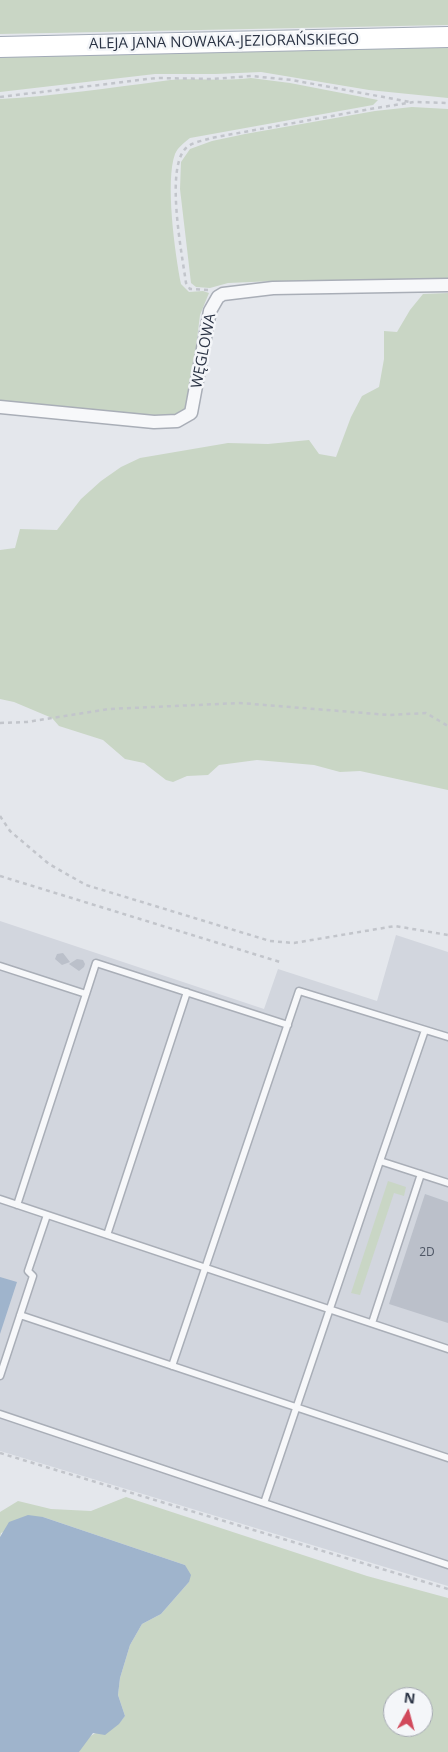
<!DOCTYPE html>
<html>
<head>
<meta charset="utf-8">
<style>
  body { margin:0 }
  #map { position:relative; width:448px; height:1752px; overflow:hidden; background:#e4e7ec; font-family:"Open Sans",sans-serif }
  canvas { display:block }
  .north { position:absolute; left:383px; top:1687px; width:50px; height:50px; box-sizing:border-box; background:#f4f6f9; border:1px solid #a4a8b1; border-radius:50%; rotate:7deg; font-size:14px; font-weight:700; line-height:20px; text-align:center; color:#2b3445 }
  .north::after { content:''; display:block; margin:auto; width:18px; height:22px; background:#d1495b; clip-path:polygon(50% 0,100% 100%,50% 72%,0 100%) }
</style>
</head>
<body>
<div id="map">
<canvas width="448" height="1752"></canvas>
<div class="north">N</div>
</div>
<script>
const context = document.querySelector('canvas').getContext('2d');
context.lineJoin = 'round';
function paint(path, color) { context.fillStyle = color; context.fill(path, 'evenodd'); }
function stroke(path, color, width, dash) { context.strokeStyle = color; context.lineWidth = width; context.lineCap = dash ? 'butt' : 'round'; context.setLineDash(dash || []); context.stroke(path); }
function write(font, color, halo, rows, align = 'center') {
  context.font = font + ' "Open Sans",sans-serif'; context.lineWidth = 5; context.setLineDash([]); context.textBaseline = 'middle'; context.strokeStyle = halo; context.fillStyle = color; for (const [text, x, y, turn = 0] of rows) {
    context.save(); context.translate(x, y); context.rotate((+turn || 0) * Math.PI / 180); context.textAlign = isNaN(turn) ? turn : align; if (halo) context.strokeText(text, 0, 0); context.fillText(text, 0, 0); context.restore();
  }
}
paint(new Path2D(`
  M 0,921 L 264,1009 L 278,969 L 377,1001 L 396,935 L 448,952 L 448,1586 L 0,1451 Z`), '#d2d6de');
paint(new Path2D(`
  M 0,0 L 448,0 L 448,25 L 0,34 Z
  M 448,45 L 448,98 L 369,90 L 261,72 L 216,74 L 155,74 L 0,92 L 0,55 Z
  M 251,78 L 290,83 L 378,100 L 373,105 L 190,138 C 185,142 178,147 175,154 C 165,181 175,254 181,284 L 189,292 L 203,291 L 209,293 L 200,315 L 189,403 C 184,412 179,415 169,417 L 0,401 L 0,99 C 55,96 109,88 163,81 C 192,77 221,82 251,78 Z
  M 412,107 L 448,109 L 448,280 L 274,281 L 228,283 L 210,288 L 196,287 L 191,283 L 180,189 L 181,162 L 190,149 L 212,141 L 245,134 L 375,111 Z
  M 448,293 L 448,790 L 360,771 L 340,772 L 314,765 L 257,760 L 219,765 L 208,775 L 187,776 L 173,782 L 166,780 L 144,763 L 125,759 L 103,740 L 59,726 L 52,718 L 14,702 L 0,699 L 0,550 L 15,548 L 20,529 L 57,530 L 81,499 L 101,481 L 121,467 L 140,458 L 228,443 L 268,444 L 309,440 L 319,454 L 336,457 L 351,417 L 362,396 L 379,387 L 384,359 L 384,331 L 397,332 L 410,310 L 423,294 Z
  M 388,1181 L 406,1187 L 404,1196 L 394,1193 L 360,1295 L 351,1293 Z
  M 126,1497 L 367,1576 L 448,1598 L 448,1752 L 79,1752 C 87,1726 113,1734 125,1716 L 118,1695 L 120,1678 L 130,1645 L 142,1624 L 161,1614 L 189,1582 L 185,1565 L 43,1517 L 1,1533 L 0,1537 L 0,1512 L 18,1501 L 51,1509 L 91,1511 ZM 393,1697 L 423,1697 L 423,1727 L 393,1727 Z`), '#c9d6c5');
paint(new Path2D(`
  M 0,1277 L 17,1282 L 0,1334 Z
  M 28,1515 L 43,1517 L 185,1565 L 191,1575 L 189,1582 L 161,1614 L 142,1624 L 130,1645 L 120,1678 L 118,1695 L 125,1716 L 119,1724 L 105,1735 L 93,1733 L 79,1752 L 0,1752 L 0,1537 L 9,1522 Z`), '#9fb4cc');
paint(new Path2D(`
  M 63,953 L 70,962 L 62,965 L 55,959 L 57,954 Z
  M 77,959 L 83,960 L 85,964 L 84,967 L 79,971 L 69,964 Z
  M 425,1194 L 448,1202 L 448,1323 L 389,1304 Z`), '#bbc0ca');
const lane = new Path2D(`
  M 0,966 L 86,994 L 96,963 L 288,1025
  M 380,1161 L 425,1030
  M 0,1199 L 448,1349
  M 17,1205 L 86,994
  M 107,1235 L 187,992
  M 20,1315 L 448,1458
  M 372,1323 L 421,1174
  M 172,1366 L 299,991 L 448,1037
  M 0,1376 L 33,1276 L 28,1271 L 47,1215
  M 0,1414 L 448,1565
  M 264,1503 L 380,1161 L 448,1183`);
const street = new Path2D(`
  M 0,407 L 154,422 L 177,421 L 191,413 L 210,311 L 218,297 L 223,294 L 273,288 L 448,285`);
const primary = new Path2D(`
  M 0,47 L 448,37`);
stroke(lane, '#a9aeb7', 9);
stroke(street, '#a9aeb7', 15);
stroke(primary, '#a3abb8', 22);
stroke(new Path2D(`
  M 0,97 L 156,78 L 213,79 L 251,76 L 292,80 L 410,102
  M 208,290 L 190,289 L 186,283 C 182,254 165,168 186,148 C 192,142 203,141 211,138 L 376,108 L 414,102 L 448,103
  M 0,723 L 27,722 L 109,709 L 240,703 L 389,715 L 426,713 L 448,726
  M 0,816 L 10,831 L 49,864 L 86,885 L 270,941 L 294,943 L 395,926 L 448,935
  M 0,876 L 280,962
  M 0,1453 L 448,1589`), '#c2c5cb', 2.5, [4, 4]);
stroke(lane, '#f7f8fa', 6);
stroke(street, '#f7f8fa', 12);
stroke(primary, '#fff', 20);
write('12px', '#4f5766', null, [
  ["2D",427,1253]
]);
write('15px', '#2b3445', '#f4f6f9', [
  ["ALEJA JANA NOWAKA-JEZIORAŃSKIEGO",224,42,-1],
  ["WĘGLOWA",204,351,-79]
]);
</script>
</body>
</html>
